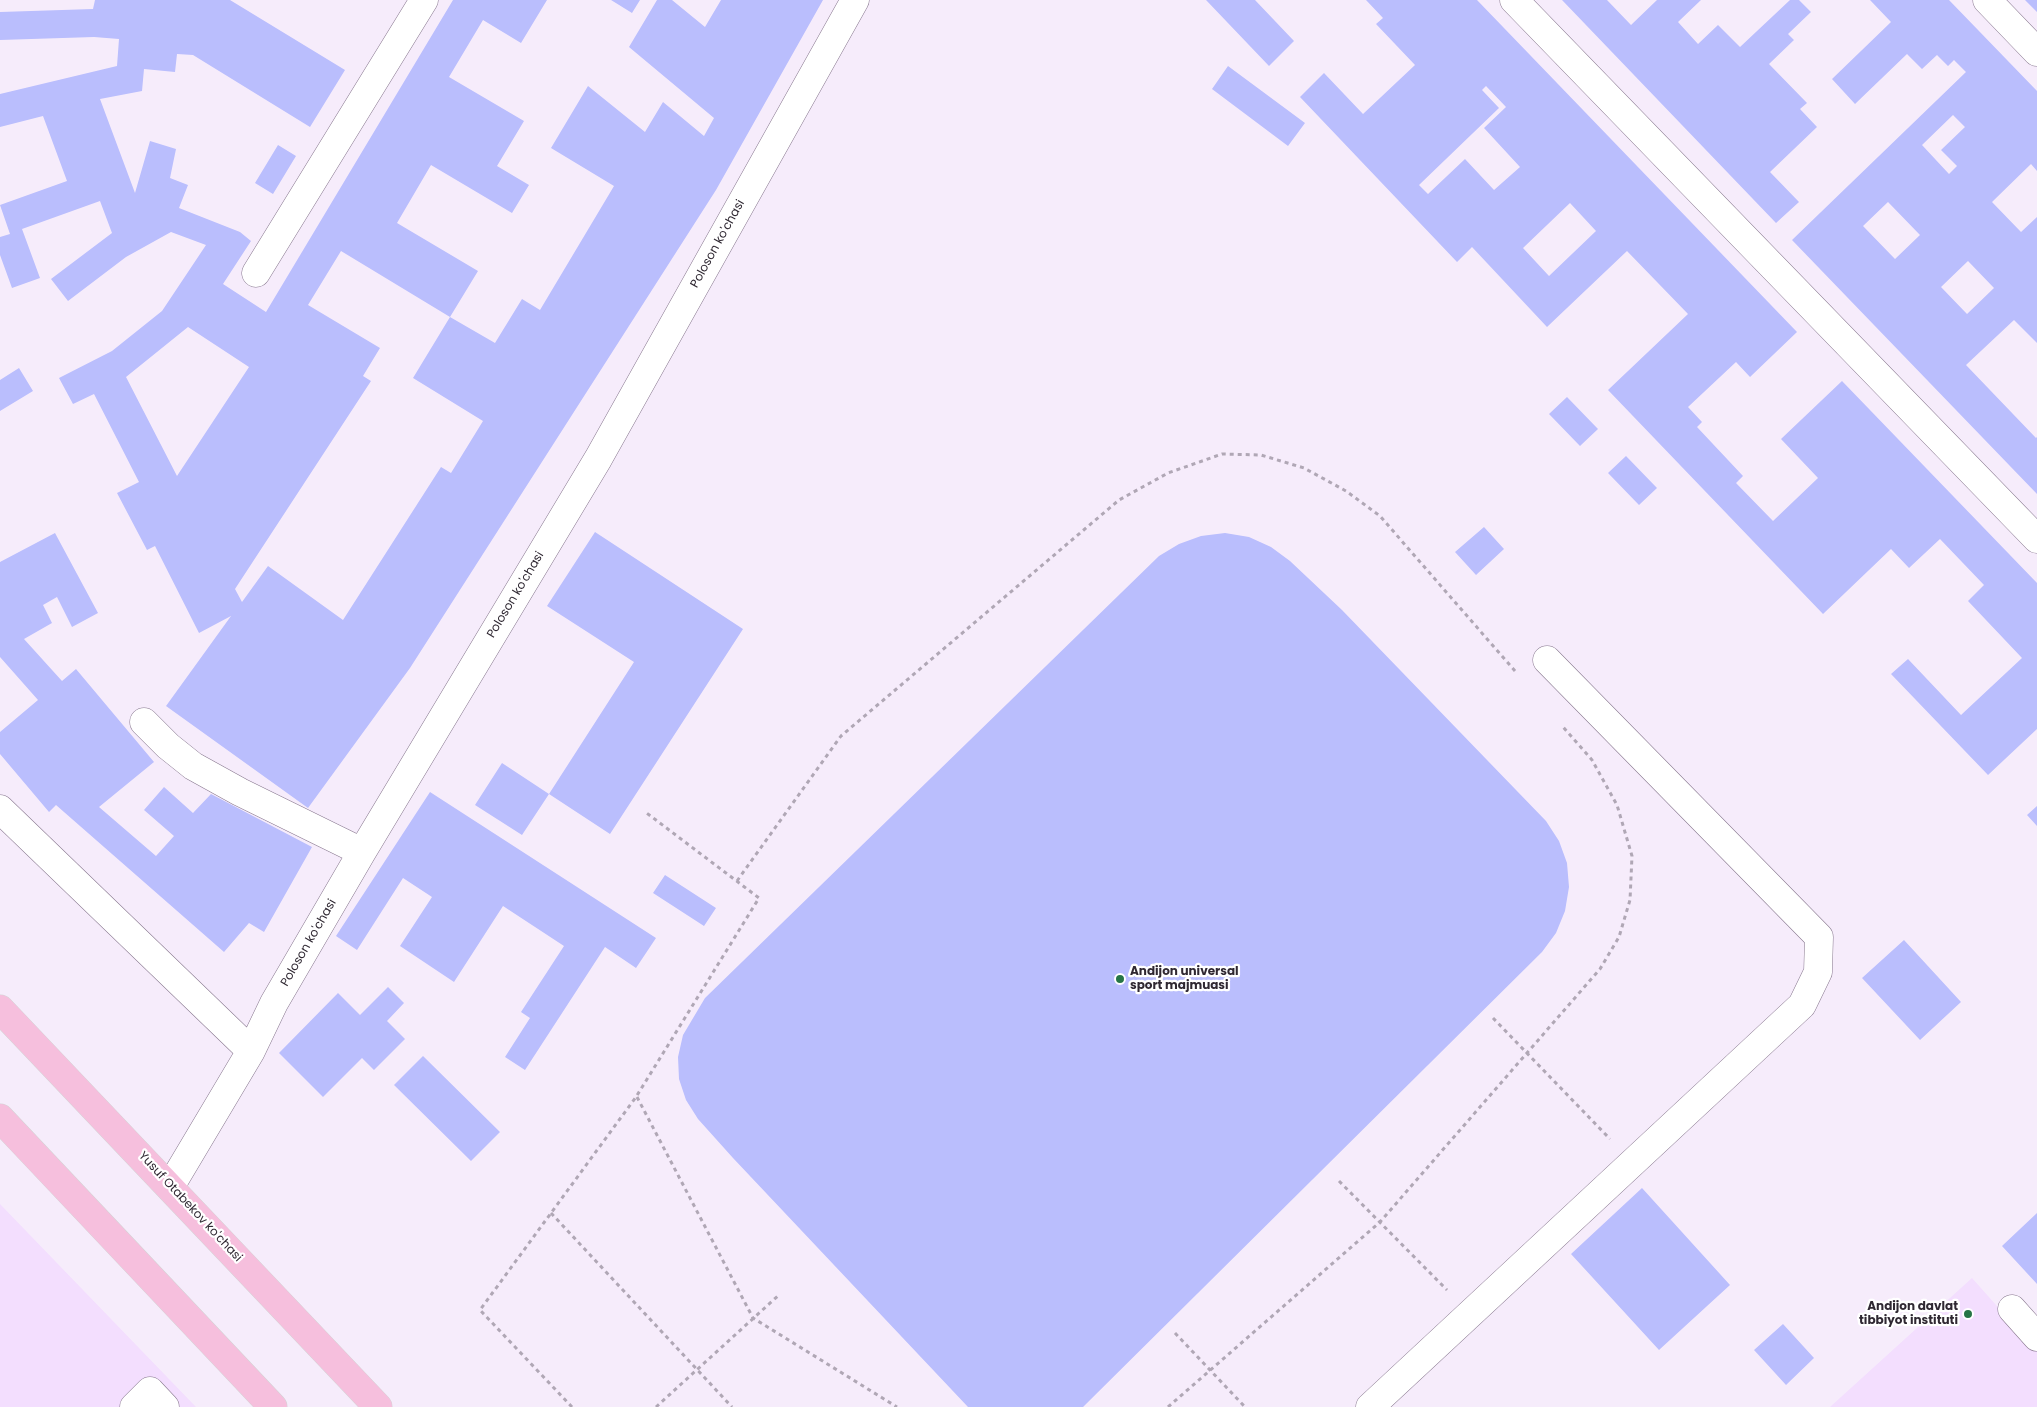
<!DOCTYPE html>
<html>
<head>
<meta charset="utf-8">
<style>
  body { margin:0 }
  canvas { display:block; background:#f6ecfb }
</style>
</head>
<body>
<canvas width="2037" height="1407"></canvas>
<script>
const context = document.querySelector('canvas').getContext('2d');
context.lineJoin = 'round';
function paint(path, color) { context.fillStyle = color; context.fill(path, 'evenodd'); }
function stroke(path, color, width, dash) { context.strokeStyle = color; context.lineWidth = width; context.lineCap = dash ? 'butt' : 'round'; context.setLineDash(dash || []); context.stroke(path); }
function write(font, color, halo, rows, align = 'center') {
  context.font = font + ' Poppins,sans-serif'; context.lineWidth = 4.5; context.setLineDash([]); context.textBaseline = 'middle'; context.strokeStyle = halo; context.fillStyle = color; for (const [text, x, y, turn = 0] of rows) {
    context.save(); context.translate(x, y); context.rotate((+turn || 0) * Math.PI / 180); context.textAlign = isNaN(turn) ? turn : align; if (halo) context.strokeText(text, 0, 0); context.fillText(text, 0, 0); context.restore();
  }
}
paint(new Path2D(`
  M 0,1204 L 196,1407 L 0,1407 Z
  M 1972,1278 L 2037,1351 L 2037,1407 L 1830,1407 Z`), '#f3defe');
paint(new Path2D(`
  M 95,0 L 230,0 L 345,70 L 310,127 L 193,55 L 177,54 L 175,72 L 144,69 L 142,91 L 100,99 L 135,193 L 150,141 L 176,149 L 170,178 L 188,185 L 179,208 L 240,232 L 251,241 L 223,284 L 266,312 L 453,0 L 547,0 L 521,43 L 483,20 L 449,77 L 524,121 L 497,166 L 529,185 L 512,213 L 431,165 L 397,223 L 478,271 L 450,317 L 495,343 L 522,299 L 540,310 L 614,186 L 551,148 L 588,86 L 645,132 L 663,102 L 704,136 L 714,118 L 629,47 L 657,0 L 672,0 L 705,27 L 721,0 L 823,0 L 716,190 L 410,668 L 308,808 L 166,706 L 231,616 L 199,633 L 155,546 L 147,550 L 117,493 L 139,482 L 94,394 L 73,404 L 59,378 L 112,351 L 162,311 L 206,245 L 171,232 L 126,257 L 68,301 L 51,279 L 112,233 L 100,201 L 22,229 L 40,278 L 12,288 L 0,255 L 0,237 L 10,234 L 0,205 L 67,181 L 43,116 L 0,127 L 0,94 L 117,66 L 119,39 L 94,37 L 0,40 L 0,12 L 93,9 ZM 341,251 L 450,317 L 413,378 L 483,421 L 451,473 L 441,467 L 343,620 L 268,566 L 242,602 L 235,589 L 371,381 L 363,376 L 380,348 L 308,305 ZM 188,327 L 249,367 L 177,476 L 126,377 Z
  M 611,0 L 640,0 L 632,13 Z
  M 1206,0 L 1255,0 L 1294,41 L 1269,66 Z
  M 1366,0 L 1477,0 L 1797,332 L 1750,377 L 1736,362 L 1688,407 L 1702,422 L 1697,427 L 1743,476 L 1736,483 L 1773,521 L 1818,478 L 1781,439 L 1842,381 L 2037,583 L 2037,729 L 1988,775 L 1891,674 L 1908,659 L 1961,715 L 2022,658 L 1968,601 L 1984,585 L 1940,539 L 1909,568 L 1891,549 L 1823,614 L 1608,390 L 1688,314 L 1627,251 L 1547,327 L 1472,247 L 1457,262 L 1300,97 L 1324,73 L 1363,114 L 1415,65 L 1376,24 L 1383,18 ZM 1486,86 L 1506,107 L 1484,128 L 1520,167 L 1494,190 L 1465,159 L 1428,194 L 1419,185 L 1499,108 L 1482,90 ZM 1570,203 L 1596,231 L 1549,276 L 1523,248 Z
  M 1562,0 L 1607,0 L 1631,25 L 1657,0 L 1701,0 L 1678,22 L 1698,44 L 1718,25 L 1740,47 L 1790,0 L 1799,0 L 1811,12 L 1788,34 L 1794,40 L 1769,64 L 1807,103 L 1800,109 L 1817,127 L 1770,172 L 1799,202 L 1776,223 Z
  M 1870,0 L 1949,0 L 2037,91 L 2037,171 L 2031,164 L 1992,202 L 2021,232 L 2037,217 L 2037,343 L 2014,320 L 1966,365 L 2036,438 L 2037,437 L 2037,494 L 1792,240 L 1966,72 L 1954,60 L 1948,66 L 1937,55 L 1922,69 L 1907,54 L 1855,104 L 1832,79 L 1891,22 ZM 1953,115 L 1965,127 L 1941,150 L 1957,166 L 1949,174 L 1922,145 ZM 1888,202 L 1920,235 L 1895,259 L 1863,226 ZM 1968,261 L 1994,288 L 1967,314 L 1941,287 Z
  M 2025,0 L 2037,0 L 2037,12 Z
  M 1228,66 L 1305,123 L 1288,146 L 1212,89 Z
  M 278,145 L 296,156 L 273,194 L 255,183 Z
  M 19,368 L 33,391 L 0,411 L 0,380 Z
  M 1567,397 L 1598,429 L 1580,446 L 1549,414 Z
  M 1626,456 L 1657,488 L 1639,505 L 1608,473 Z
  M 1484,527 L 1504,549 L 1476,575 L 1455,552 Z
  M 595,532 L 743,629 L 610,834 L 549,794 L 634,662 L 547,606 Z
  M 55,533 L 98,613 L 72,627 L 57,597 L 43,605 L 52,623 L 24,639 L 62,681 L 76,669 L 154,762 L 99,807 L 156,856 L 174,836 L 144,810 L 164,787 L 193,813 L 211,794 L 312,847 L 264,932 L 249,923 L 224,952 L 56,805 L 49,812 L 0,754 L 0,732 L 38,700 L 0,657 L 0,562 Z
  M 1225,533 L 1249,537 L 1271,547 L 1290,561 L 1342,610 L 1546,821 L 1559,841 L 1567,863 L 1569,887 L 1565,911 L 1556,933 L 1542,952 L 1083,1407 L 968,1407 L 733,1158 L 698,1119 L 686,1100 L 679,1079 L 678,1057 L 683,1035 L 705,998 L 1159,556 L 1179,544 L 1201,536 Z
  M 502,763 L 549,794 L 522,835 L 475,805 Z
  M 430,792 L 656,938 L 636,968 L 605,947 L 525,1070 L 505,1057 L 530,1018 L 521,1012 L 564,946 L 503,906 L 454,982 L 400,946 L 432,897 L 403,878 L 357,950 L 336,936 Z
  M 2037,806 L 2037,826 L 2027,815 Z
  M 665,875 L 716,908 L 704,926 L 653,893 Z
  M 1904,940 L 1961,1002 L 1920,1040 L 1862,978 Z
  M 388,987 L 404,1003 L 387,1021 L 405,1039 L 374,1070 L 362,1058 L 323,1097 L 279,1053 L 338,993 L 360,1015 Z
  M 423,1056 L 500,1132 L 471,1161 L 394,1085 Z
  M 1642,1188 L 1730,1285 L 1659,1350 L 1571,1254 Z
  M 2037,1213 L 2037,1284 L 2002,1246 Z
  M 1783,1324 L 1814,1358 L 1786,1385 L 1754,1350 Z`), '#babefd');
const minor = new Path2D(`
  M 1514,0 L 2037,539
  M 1987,0 L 2037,52
  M 256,273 L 424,0
  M 144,722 L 168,746 L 193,766 L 240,792 L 362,852
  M 0,809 L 251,1051
  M 170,1187 L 251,1051 L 274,1003 L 362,852 L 598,459 L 855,0
  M 2012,1309 L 2037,1337
  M 134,1407 L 150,1391 L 165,1407
  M 1370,1407 L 1802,1005 L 1818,972 L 1819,937 L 1547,660`);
const major = new Path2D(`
  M 0,1009 L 378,1407
  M 0,1118 L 273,1407`);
stroke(minor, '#87778e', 29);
stroke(major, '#d5d4d6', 29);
stroke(new Path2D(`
  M 737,881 L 841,736 L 1119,500 L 1168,473 L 1222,454 L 1261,455 L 1304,468 L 1346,491 L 1380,516 L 1515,671
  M 1493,1018 L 1610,1139
  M 637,1097 L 753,1318 L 897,1407
  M 1339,1181 L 1447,1290
  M 551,1213 L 732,1407
  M 1175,1333 L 1245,1407
  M 572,1407 L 480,1310 L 636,1097 L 759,898 L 644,811
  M 656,1407 L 780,1294
  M 1168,1407 L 1380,1222 L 1600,969 L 1619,937 L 1630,900 L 1632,856 L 1617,805 L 1592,760 L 1563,727`), '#b0a7b5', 3, [4, 4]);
stroke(minor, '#fff', 28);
stroke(major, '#f6bfdd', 28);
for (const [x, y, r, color] of [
  [1120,979,5,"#267546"],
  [1968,1314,5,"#267546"]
]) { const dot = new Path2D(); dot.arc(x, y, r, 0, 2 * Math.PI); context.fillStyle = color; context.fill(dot); stroke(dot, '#fff', 2); }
write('12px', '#2f2832', '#fff', [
  ["Poloson ko'chasi",718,244,-61],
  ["Poloson ko'chasi",516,595,-59],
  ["Poloson ko'chasi",309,943,-60],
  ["Yusuf Otabekov ko'chasi",190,1207,47]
]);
write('bold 12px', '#2f2832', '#fff', [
  ["Andijon universal",1130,972],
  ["sport majmuasi",1130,986],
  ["Andijon davlat",1958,1307,"right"],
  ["tibbiyot instituti",1958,1321,"right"]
], 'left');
</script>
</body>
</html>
